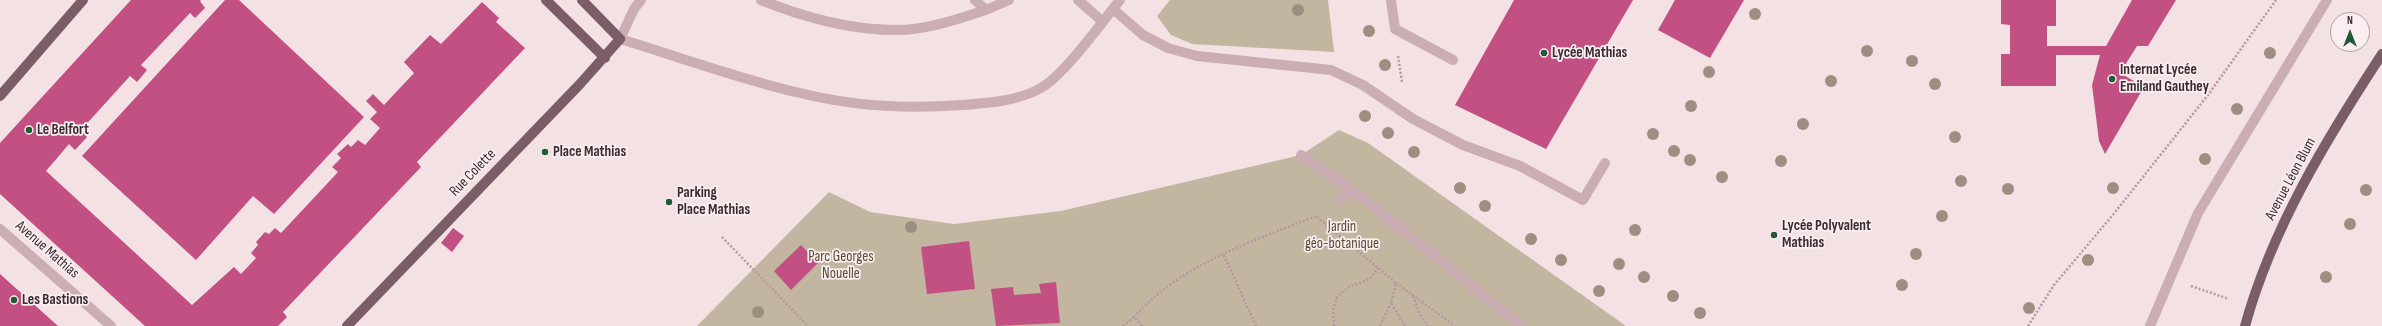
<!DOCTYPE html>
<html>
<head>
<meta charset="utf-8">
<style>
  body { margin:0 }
  #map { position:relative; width:2382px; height:326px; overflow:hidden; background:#f3e1e4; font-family:"Sofia Sans Condensed",sans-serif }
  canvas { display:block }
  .north { position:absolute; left:2330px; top:12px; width:40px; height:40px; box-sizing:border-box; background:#faeef0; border:1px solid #ada0a4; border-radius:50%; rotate:0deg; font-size:11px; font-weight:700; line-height:16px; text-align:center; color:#3a2b31 }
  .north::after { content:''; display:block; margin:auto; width:14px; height:18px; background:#225a37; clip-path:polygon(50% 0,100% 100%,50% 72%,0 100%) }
</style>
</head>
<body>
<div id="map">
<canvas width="2382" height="326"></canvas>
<div class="north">N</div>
</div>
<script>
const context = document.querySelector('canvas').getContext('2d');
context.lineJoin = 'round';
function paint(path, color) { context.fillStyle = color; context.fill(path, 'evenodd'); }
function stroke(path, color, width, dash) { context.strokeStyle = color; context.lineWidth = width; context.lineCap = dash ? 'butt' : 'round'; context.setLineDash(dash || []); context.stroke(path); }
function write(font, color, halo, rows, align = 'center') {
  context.font = font + ' "Sofia Sans Condensed",sans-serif'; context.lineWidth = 3.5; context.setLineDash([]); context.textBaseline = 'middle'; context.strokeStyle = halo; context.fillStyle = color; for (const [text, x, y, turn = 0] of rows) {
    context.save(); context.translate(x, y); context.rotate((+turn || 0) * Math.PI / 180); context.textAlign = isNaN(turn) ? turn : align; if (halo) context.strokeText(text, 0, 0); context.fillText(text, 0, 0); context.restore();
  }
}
paint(new Path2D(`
  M 1170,0 L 1328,0 L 1334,52 L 1192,44 L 1171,35 L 1157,16 Z
  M 1339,130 L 1368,143 L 1626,326 L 697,326 L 829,192 L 870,212 L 954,224 L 1061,211 L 1301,155 Z`), '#c2b6a1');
paint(new Path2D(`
  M 131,0 L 201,0 L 200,1 L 205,8 L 195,18 L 190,13 L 141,65 L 147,70 L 137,82 L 130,76 L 81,130 L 87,137 L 75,150 L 69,144 L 46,171 L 192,305 L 234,267 L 241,274 L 256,258 L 251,253 L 258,245 L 256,242 L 265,232 L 269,234 L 275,228 L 281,233 L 338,172 L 332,167 L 341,158 L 337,154 L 348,144 L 351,147 L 358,140 L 365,145 L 380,128 L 370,119 L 377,112 L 366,101 L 373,94 L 384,105 L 414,73 L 404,62 L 430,35 L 441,44 L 482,2 L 499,18 L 496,22 L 525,48 L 417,162 L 421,167 L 283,312 L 287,317 L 278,326 L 145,326 L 0,194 L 0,143 Z
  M 225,0 L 239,0 L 364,117 L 274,214 L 253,196 L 196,260 L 82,156 Z
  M 1514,0 L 1633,0 L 1546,149 L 1455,105 Z
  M 1675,0 L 1744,0 L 1710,58 L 1658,30 Z
  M 2001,0 L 2056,0 L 2056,26 L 2047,26 L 2047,46 L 2106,46 L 2132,0 L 2176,0 L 2148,46 L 2137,46 L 2120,73 L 2144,87 L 2105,154 L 2099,141 L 2092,85 L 2100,55 L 2056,55 L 2056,86 L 2001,86 L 2001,54 L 2010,54 L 2010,25 L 2001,24 Z
  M 453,228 L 464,236 L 452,252 L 441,243 Z
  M 969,241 L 975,289 L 927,294 L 921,247 Z
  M 801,245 L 818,263 L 791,290 L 774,271 Z
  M 0,274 L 58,326 L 0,326 Z
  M 1056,282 L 1060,323 L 996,326 L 991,289 L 1013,287 L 1014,295 L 1041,293 L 1039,284 Z`), '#c25083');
stroke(new Path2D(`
  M 1398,56 L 1402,82
  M 722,237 L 808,326
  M 1224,255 L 1256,326
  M 1396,283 L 1455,326
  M 2191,286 L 2229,299
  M 1413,296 L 1419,312 L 1427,326
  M 1123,326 L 1134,317
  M 1142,326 L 1134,317 C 1142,309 1150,300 1159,293 C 1204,257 1263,237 1316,216 L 1396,283 L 1391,303 L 1405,326
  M 1334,326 L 1333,310 L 1337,297 L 1349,287 L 1370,279 L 1378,268
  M 1380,326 L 1391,303
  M 2028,326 L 2054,285 L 2112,216 L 2208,95 L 2276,0`), '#b7979f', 2.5, [2, 2]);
stroke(new Path2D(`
  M 641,0 L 634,9 L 620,39 C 680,57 739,79 800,93 C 852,106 909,109 962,105 C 989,103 1018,101 1041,88 C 1065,74 1101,23 1120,0
  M 761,0 C 803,17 851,30 897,30 C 927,30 957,19 986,10
  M 975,0 L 986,10 L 1009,0
  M 1078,0 L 1102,21
  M 1391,0 L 1395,29 L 1453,60
  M 1113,9 L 1143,35 L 1168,48 L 1197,56 L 1331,70 L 1363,85 L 1413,119 L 1463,145 L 1520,166 L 1583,200 L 1605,163
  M 1301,155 L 1354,191
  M 1339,200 L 1354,191 L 1522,326
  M 0,229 L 111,326
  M 2150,326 L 2198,213 L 2327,0`), '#cbadb4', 10);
stroke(new Path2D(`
  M 546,0 L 605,58
  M 0,96 L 83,0
  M 347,326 L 580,84 L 620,39 L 582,0
  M 2245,326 C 2272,228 2327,138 2382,54`), '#7b5d68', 10);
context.fillStyle = '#9d8e81';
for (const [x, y] of [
  [1298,10],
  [1755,14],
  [1369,31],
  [1867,51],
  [2270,53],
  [1912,61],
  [1385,65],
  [1709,72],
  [1831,81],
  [1935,84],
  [1691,106],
  [2237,109],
  [1365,116],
  [1803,124],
  [1388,133],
  [1653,134],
  [1955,137],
  [1674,151],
  [1414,152],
  [2205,159],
  [1690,160],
  [1781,161],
  [1722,177],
  [1961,181],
  [1460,188],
  [2113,188],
  [2008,189],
  [2366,190],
  [1485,206],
  [1942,216],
  [2350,224],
  [911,227],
  [1635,230],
  [1531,239],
  [1916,254],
  [851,257],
  [1561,260],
  [2088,260],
  [1619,264],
  [1644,277],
  [2326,277],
  [1902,285],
  [1599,291],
  [1673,296],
  [2029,308],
  [758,312],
  [1700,313]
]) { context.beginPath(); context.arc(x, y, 6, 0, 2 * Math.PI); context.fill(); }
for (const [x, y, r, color] of [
  [1544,53,4,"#225a37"],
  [2112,79,4,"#225a37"],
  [29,130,4,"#225a37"],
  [545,152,4,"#225a37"],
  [669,202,4,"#225a37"],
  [1774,235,4,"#225a37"],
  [14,300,4,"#225a37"]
]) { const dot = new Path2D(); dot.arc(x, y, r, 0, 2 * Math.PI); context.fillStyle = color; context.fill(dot); stroke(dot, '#faeef0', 1.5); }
write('bold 15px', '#3a2b31', '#faeef0', [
  ["Lycée Mathias",1552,53],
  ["Internat Lycée",2120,70],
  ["Emiland Gauthey",2120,87],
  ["Le Belfort",37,130],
  ["Place Mathias",553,152],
  ["Parking",677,193],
  ["Place Mathias",677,210],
  ["Lycée Polyvalent",1782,226],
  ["Mathias",1782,243],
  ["Les Bastions",22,300]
], 'left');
write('15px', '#3a2b31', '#faeef0', [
  ["Rue Colette",473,173,-46],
  ["Avenue Léon Blum",2291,179,-62],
  ["Avenue Mathias",47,250,41]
]);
write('15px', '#574b30', '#faeef0', [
  ["Jardin",1342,227],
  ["géo-botanique",1342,244],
  ["Parc Georges",841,257],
  ["Nouelle",841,274]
]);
</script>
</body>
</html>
